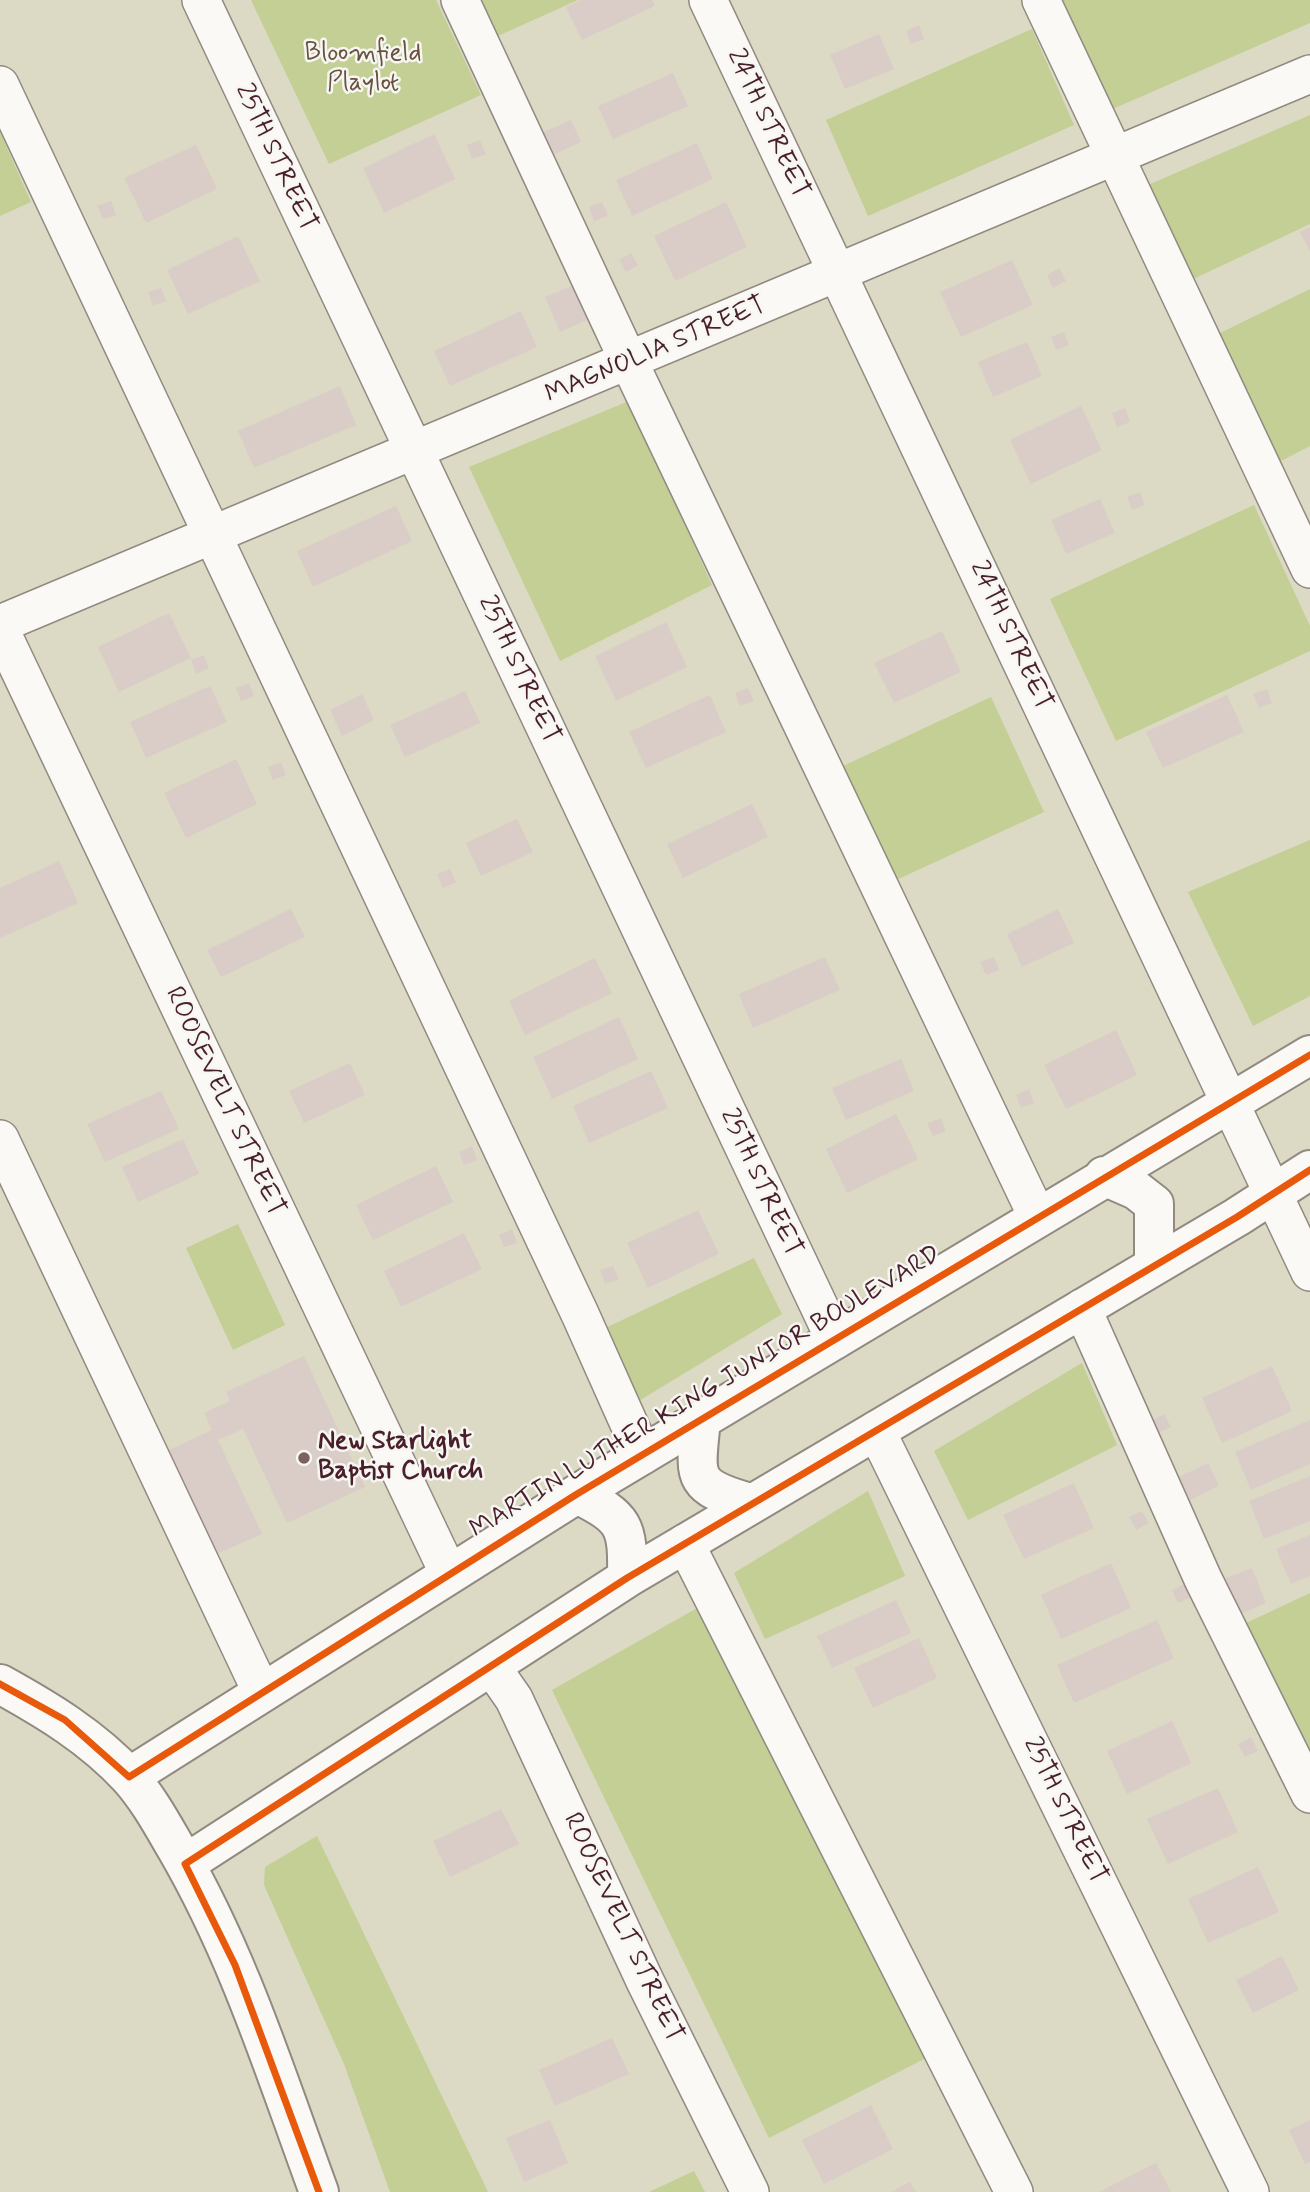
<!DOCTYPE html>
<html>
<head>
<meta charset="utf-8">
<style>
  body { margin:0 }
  canvas { display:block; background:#dcd9c4 }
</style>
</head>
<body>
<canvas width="1310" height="2192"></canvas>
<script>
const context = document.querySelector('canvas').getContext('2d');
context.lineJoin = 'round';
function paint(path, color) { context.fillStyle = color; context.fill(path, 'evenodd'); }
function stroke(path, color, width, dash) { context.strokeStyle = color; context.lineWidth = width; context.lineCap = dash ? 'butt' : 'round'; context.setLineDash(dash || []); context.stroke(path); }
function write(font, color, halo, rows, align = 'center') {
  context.font = font + ' Mynerve,sans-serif'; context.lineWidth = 5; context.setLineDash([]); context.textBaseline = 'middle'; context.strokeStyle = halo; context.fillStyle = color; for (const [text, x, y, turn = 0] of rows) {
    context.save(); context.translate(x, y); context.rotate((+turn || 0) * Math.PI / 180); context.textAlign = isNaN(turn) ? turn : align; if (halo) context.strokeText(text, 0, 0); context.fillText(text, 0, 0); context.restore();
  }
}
paint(new Path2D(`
  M 251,0 L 436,0 L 481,95 L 329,164 Z
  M 473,0 L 578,0 L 491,39 Z
  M 1056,0 L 1310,0 L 1310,23 L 1108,111 Z
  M 1032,29 L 1074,125 L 868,216 L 826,120 Z
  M 1310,115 L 1310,224 L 1187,282 L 1141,188 Z
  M 0,132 L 31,202 L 0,216 Z
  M 1310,289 L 1310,446 L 1277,463 L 1214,336 Z
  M 629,401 L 712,585 L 560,661 L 469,467 Z
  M 1254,505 L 1310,626 L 1310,651 L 1116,741 L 1050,599 Z
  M 991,697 L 1044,812 L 894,881 L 841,767 Z
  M 1310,840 L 1310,996 L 1253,1026 L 1188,892 Z
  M 238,1224 L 285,1325 L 233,1350 L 186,1248 Z
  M 754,1258 L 782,1314 L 637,1402 L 601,1330 Z
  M 1082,1363 L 1117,1445 L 968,1520 L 934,1451 Z
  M 868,1491 L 905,1576 L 765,1639 L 734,1573 Z
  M 1310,1593 L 1310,1765 L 1244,1624 Z
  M 699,1607 L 928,2057 L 769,2138 L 552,1690 Z
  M 317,1836 L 488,2192 L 390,2192 L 344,2064 L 264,1885 L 265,1867 Z
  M 694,2171 L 705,2192 L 649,2192 Z`), '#c3cf94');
paint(new Path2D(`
  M 581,0 L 652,0 L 655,6 L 582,40 L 566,7 Z
  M 919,25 L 924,39 L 911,44 L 906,31 Z
  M 879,34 L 894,69 L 845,89 L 830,55 Z
  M 673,73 L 688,106 L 613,139 L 598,106 Z
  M 571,120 L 581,142 L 551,156 L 541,133 Z
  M 434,134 L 455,179 L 384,213 L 363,168 Z
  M 480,140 L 486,154 L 472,159 L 467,145 Z
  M 697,143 L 713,179 L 632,216 L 616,180 Z
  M 196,145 L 217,189 L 146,223 L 124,178 Z
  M 111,201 L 116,215 L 103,219 L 97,206 Z
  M 602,202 L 608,216 L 594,221 L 589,207 Z
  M 726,202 L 747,247 L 675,281 L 654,236 Z
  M 1310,227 L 1310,252 L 1300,232 Z
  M 238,236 L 260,281 L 188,314 L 167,270 Z
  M 631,253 L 638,265 L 626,272 L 619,260 Z
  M 1012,260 L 1033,305 L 961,337 L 940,292 Z
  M 1059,268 L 1066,281 L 1053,288 L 1047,275 Z
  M 572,286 L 587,320 L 560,332 L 545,297 Z
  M 161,288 L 166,301 L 153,306 L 148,292 Z
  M 521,311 L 537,347 L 450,386 L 434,351 Z
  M 1064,332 L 1069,345 L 1056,350 L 1051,337 Z
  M 1027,342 L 1042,376 L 993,397 L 978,362 Z
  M 340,386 L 356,425 L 254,468 L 238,431 Z
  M 1081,406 L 1102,450 L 1031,484 L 1010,440 Z
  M 1125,408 L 1130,422 L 1117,427 L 1112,413 Z
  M 1140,492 L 1145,505 L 1132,510 L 1127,497 Z
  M 1100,499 L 1115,533 L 1066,554 L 1051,520 Z
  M 396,506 L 412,541 L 313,587 L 297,551 Z
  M 169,613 L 191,658 L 119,692 L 98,647 Z
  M 666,622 L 687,667 L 616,701 L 595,656 Z
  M 942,631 L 961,672 L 894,703 L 874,663 Z
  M 204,655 L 209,668 L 196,674 L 191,660 Z
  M 249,683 L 254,696 L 241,701 L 236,688 Z
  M 210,686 L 227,722 L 146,758 L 130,722 Z
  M 748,688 L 754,701 L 740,706 L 735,693 Z
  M 1267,689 L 1272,703 L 1259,708 L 1253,694 Z
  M 465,691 L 480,723 L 405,757 L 390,725 Z
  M 362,694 L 374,720 L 342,736 L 330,710 Z
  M 710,695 L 726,732 L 646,768 L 629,732 Z
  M 1227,695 L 1244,732 L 1163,768 L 1146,732 Z
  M 236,759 L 257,804 L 186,838 L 164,793 Z
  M 281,762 L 286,775 L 273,780 L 268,767 Z
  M 752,804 L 768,837 L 683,878 L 667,844 Z
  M 517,819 L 533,852 L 481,876 L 466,843 Z
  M 59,861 L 78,903 L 0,938 L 0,888 Z
  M 450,869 L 456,882 L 443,888 L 437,874 Z
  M 291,909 L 305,937 L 221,977 L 207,950 Z
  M 1058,909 L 1074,943 L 1022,967 L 1007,934 Z
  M 825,957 L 840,990 L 753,1028 L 739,994 Z
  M 994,957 L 999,970 L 986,975 L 980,962 Z
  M 595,958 L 612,993 L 525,1035 L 509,1001 Z
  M 619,1017 L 638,1059 L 552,1099 L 533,1057 Z
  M 1116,1030 L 1137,1075 L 1066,1109 L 1044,1065 Z
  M 901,1059 L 914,1091 L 846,1120 L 832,1088 Z
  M 350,1063 L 365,1095 L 304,1123 L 289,1091 Z
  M 651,1071 L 668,1108 L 589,1143 L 573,1106 Z
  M 1029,1089 L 1034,1103 L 1021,1108 L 1016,1095 Z
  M 161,1091 L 179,1129 L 105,1162 L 87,1124 Z
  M 896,1114 L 918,1159 L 847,1193 L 826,1149 Z
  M 941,1118 L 946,1131 L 933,1136 L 927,1123 Z
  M 183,1139 L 199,1174 L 138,1202 L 122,1167 Z
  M 472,1146 L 477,1160 L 464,1165 L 459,1152 Z
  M 436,1166 L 453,1202 L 373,1240 L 356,1205 Z
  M 698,1210 L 719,1254 L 648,1288 L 627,1243 Z
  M 512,1229 L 517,1243 L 504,1247 L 499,1235 Z
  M 464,1233 L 482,1269 L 401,1307 L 384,1271 Z
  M 613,1266 L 619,1279 L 605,1284 L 600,1270 Z
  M 304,1356 L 365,1487 L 287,1523 L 243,1429 L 218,1440 L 262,1534 L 217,1554 L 169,1450 L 212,1430 L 204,1413 L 230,1401 L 226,1392 Z
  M 1272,1366 L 1292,1411 L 1222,1443 L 1202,1398 Z
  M 1164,1414 L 1171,1427 L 1158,1433 L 1151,1421 Z
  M 1310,1420 L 1310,1464 L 1251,1490 L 1235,1452 Z
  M 1208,1463 L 1219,1486 L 1190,1500 L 1179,1477 Z
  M 1310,1476 L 1310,1521 L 1264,1539 L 1249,1501 Z
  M 1074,1483 L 1094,1528 L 1024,1559 L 1003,1515 Z
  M 1142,1511 L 1149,1523 L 1136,1530 L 1129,1517 Z
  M 1310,1535 L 1310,1576 L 1291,1584 L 1276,1549 Z
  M 1111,1563 L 1131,1608 L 1061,1639 L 1041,1595 Z
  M 1252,1568 L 1266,1603 L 1239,1615 L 1224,1579 Z
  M 1184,1584 L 1191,1597 L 1178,1603 L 1172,1590 Z
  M 896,1600 L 911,1633 L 832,1668 L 817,1636 Z
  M 1157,1620 L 1174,1658 L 1074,1703 L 1057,1665 Z
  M 919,1638 L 937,1678 L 873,1708 L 854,1668 Z
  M 1172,1721 L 1191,1763 L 1127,1794 L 1107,1751 Z
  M 1251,1737 L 1258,1751 L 1245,1757 L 1238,1744 Z
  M 1218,1788 L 1238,1832 L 1168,1864 L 1147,1819 Z
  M 501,1809 L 519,1844 L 450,1877 L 433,1841 Z
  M 1258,1867 L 1279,1912 L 1208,1943 L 1188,1899 Z
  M 1282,1956 L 1299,1990 L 1253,2013 L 1236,1980 Z
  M 612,2038 L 629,2074 L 555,2106 L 539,2070 Z
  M 871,2105 L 893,2149 L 824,2184 L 802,2140 Z
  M 550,2120 L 568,2163 L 524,2182 L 506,2138 Z
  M 1310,2120 L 1310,2162 L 1305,2164 L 1289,2130 Z
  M 1156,2163 L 1171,2192 L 1099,2192 Z
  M 910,2182 L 916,2192 L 891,2192 Z`), '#dacdc8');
const minor = new Path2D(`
  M 201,0 L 835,1340
  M 460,0 L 629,362 L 1037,1216
  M 708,0 L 1310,1272
  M 1041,0 L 1310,569
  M 0,85 L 580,1314 L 643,1455
  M 0,624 L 1310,74
  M 0,629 L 449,1574
  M 0,1139 L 262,1693
  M 1082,1308 L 1203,1579 L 1310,1794
  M 876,1430 L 1250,2192
  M 685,1543 L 1014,2192
  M 491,1666 L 514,1699 L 645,1981 L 750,2192`);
const major = new Path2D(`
  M 1104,1176 L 1136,1190 L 1154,1204 L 1154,1264
  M 701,1420 C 695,1478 690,1486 750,1503
  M 577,1494 C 625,1518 628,1525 627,1578
  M 0,1684 C 47,1710 92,1737 129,1777 C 148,1798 162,1824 176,1848 C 239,1956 276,2075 319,2192
  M 129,1777 L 577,1494 L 1310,1055
  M 185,1864 L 627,1578 L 1237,1217 L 1310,1170`);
stroke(minor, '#928981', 40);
stroke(major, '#928981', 42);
stroke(minor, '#faf9f6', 37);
stroke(major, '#faf9f6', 38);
stroke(new Path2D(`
  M 0,1684 L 65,1720 L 129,1777 L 577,1494 L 1310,1055
  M 319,2192 L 235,1965 L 185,1864 L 627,1578 L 1237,1217 L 1310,1170`), '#e8590c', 7);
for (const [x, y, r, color] of [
  [304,1458,7,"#7d6061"]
]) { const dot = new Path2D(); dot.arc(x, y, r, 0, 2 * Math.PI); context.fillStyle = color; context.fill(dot); stroke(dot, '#f6f6f2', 2.5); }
write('26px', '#68513e', '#f6f6f2', [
  ["Bloomfield",363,55],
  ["Playlot",363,85]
]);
write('26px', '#4a1f2b', '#f6f6f2', [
  ["24TH STREET",767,124,65],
  ["25TH STREET",275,158,65],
  ["MAGNOLIA STREET",656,351,-23],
  ["24TH STREET",1010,636,65],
  ["25TH STREET",518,670,65],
  ["ROOSEVELT STREET",224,1102,65],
  ["25TH STREET",760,1183,65],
  ["MARTIN LUTHER KING JUNIOR BOULEVARD",706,1393,-31],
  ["25TH STREET",1064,1811,64],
  ["ROOSEVELT STREET",622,1928,65]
]);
write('bold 26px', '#4a1f2b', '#f6f6f2', [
  ["New Starlight",318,1443],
  ["Baptist Church",318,1473]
], 'left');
</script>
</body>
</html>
